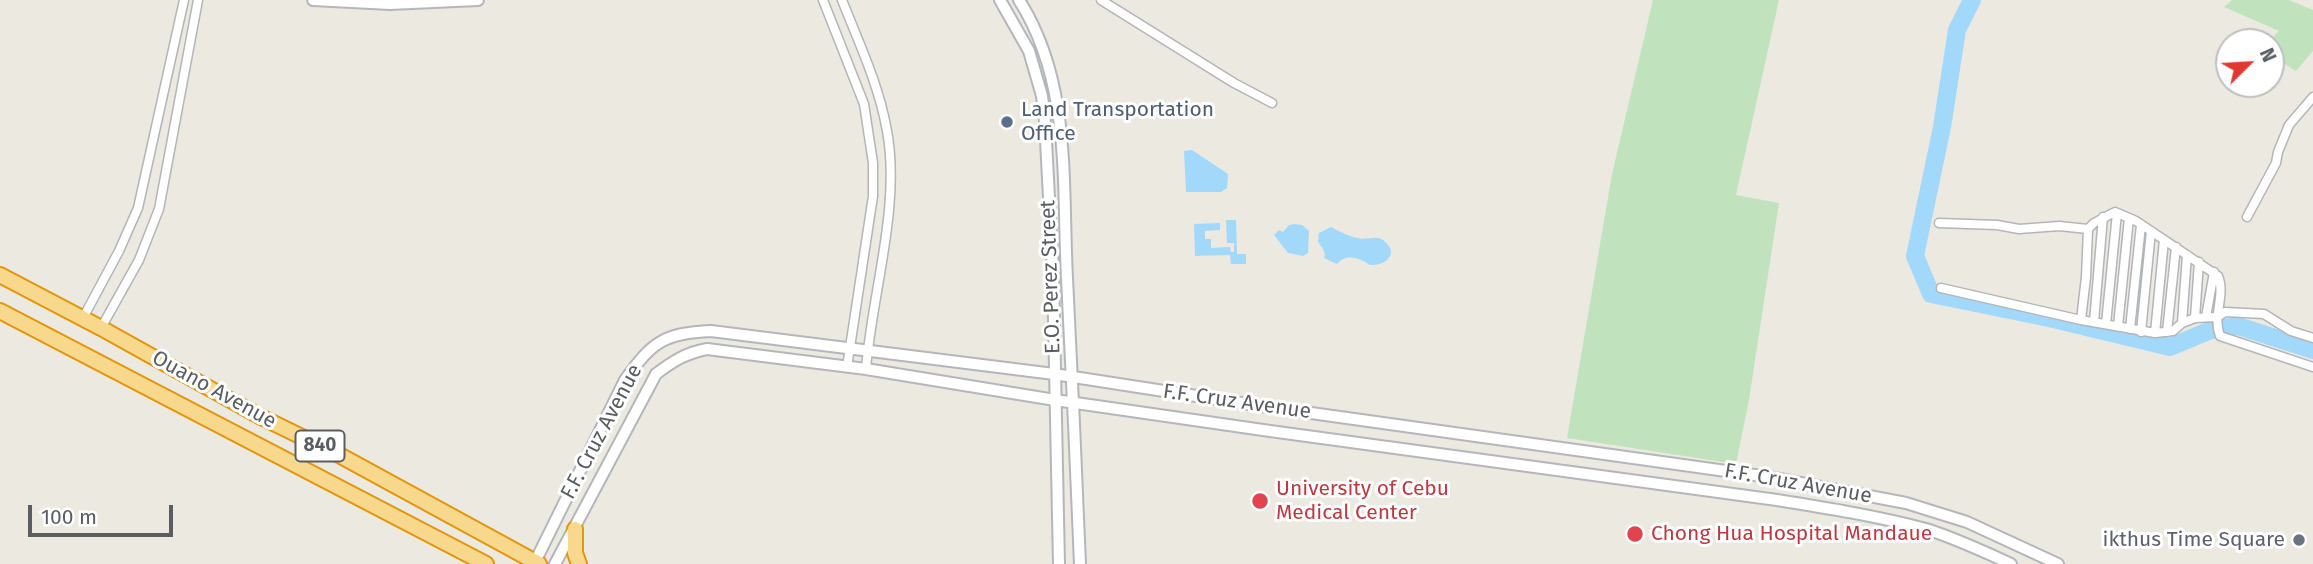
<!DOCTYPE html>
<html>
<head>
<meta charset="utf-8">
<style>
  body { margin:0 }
  #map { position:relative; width:2313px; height:564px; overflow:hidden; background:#ece9e1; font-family:"Fira Sans",sans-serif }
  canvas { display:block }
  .north { position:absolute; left:2215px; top:28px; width:70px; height:70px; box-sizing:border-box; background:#fff; border:2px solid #bdbfc0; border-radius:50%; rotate:66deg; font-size:19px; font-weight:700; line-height:28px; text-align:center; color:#5a5e62 }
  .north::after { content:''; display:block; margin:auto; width:24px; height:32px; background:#e23832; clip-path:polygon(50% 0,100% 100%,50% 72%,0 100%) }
  .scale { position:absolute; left:28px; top:505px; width:145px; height:32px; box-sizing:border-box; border:4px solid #5a5e62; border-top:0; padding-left:9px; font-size:21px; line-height:24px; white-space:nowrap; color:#5a5e62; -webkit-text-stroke:5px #fff; paint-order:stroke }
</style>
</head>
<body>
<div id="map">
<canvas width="2313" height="564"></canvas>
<div class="north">N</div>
<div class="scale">100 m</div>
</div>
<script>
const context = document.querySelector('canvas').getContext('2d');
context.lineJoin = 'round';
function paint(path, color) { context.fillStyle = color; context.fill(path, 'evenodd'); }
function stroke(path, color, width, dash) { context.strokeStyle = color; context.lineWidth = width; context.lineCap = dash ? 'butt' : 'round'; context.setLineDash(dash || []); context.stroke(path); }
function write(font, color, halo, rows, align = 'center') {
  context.font = font + ' "Fira Sans",sans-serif'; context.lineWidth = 6; context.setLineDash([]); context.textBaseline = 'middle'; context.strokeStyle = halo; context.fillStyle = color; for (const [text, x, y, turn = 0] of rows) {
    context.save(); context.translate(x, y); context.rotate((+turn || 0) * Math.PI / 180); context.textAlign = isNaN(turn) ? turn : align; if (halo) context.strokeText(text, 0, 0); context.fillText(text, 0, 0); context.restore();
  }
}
paint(new Path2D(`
  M 1653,0 L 1779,0 L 1736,195 L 1779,203 L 1749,400 L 1736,464 L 1567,438 L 1612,174 Z
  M 2232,0 L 2289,0 L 2313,10 L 2313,51 L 2296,71 L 2271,56 L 2271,42 L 2268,42 L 2279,31 L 2224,7 Z`), '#c0e3be');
paint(new Path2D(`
  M 1192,150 L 1228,174 L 1227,188 L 1221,192 L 1186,192 L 1184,151 Z
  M 1226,220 L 1236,220 L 1237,254 L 1246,254 L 1246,264 L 1231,264 L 1230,255 L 1195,256 L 1194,224 L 1220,223 L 1220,230 L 1205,231 L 1205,239 L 1211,239 L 1211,248 L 1230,247 L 1231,252 L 1234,252 L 1234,243 L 1227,243 Z
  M 1294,224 L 1302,225 L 1309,231 L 1308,253 L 1303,256 L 1288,253 L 1274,235 L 1279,230 L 1283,232 L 1289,225 Z
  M 1331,227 C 1339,231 1348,236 1357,238 C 1368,241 1379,232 1388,245 C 1391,249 1392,252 1390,256 C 1386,264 1377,265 1370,265 C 1359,258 1347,253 1337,264 L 1324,258 C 1327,251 1321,248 1318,241 L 1319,233 Z`), '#a2d9fb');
stroke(new Path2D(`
  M 1972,0 L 1957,30 L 1942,127 L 1915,256 L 1931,294 L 2049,318 L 2170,347 L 2211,330 L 2238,326 L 2313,350`), '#a2d9fb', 18);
const street = new Path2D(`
  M 823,0 L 864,104 L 873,163 L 873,196 L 847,367
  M 842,0 C 859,43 879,85 887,131 C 901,206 872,293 866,369
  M 1101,0 L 1234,83 L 1272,103
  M 2247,217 L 2276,163 L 2278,152 L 2289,125 L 2313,97
  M 1939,223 L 1997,225 L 2019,229 L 2059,226 L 2088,229
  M 1941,288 L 2081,320 L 2155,333 L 2173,331 L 2182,323 L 2195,318 L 2217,317 L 2225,312 L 2264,314 L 2291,331 L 2313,338
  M 2206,317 L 2214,272
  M 83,318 L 119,251 L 138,208 L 184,0
  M 2195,318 L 2199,262
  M 2081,320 L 2086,277 L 2088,229 L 2094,223 L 2115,212 L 2136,221 L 2218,276 C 2226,295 2212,316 2220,336 L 2313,367
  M 2094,322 L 2103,217
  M 2182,323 L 2187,255
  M 2106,324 L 2117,213
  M 2118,326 L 2129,218
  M 101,328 L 139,260 L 159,209 L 198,0
  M 2130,329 L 2141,225
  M 2141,332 L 2151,231
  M 2167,332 L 2176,247
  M 2155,333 L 2164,240`);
const secondary = new Path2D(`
  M 313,0 L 390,4 L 478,0
  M 1000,0 L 1029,51 L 1042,96 L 1045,122 L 1053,273 L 1059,564
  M 1019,0 C 1072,83 1062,184 1067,278 C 1072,373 1076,469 1080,564
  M 534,564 L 625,380 C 652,342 664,333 711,331 L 1054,374 L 1261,406 L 1769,477 L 1906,503 L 1967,522 L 2058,564
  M 555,564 L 656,374 C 673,361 686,353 707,349 L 866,369 L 1055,400 L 1270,431 L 1777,500 C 1827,508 1877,516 1926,529 C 1955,538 1983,551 2011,564`);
const highway = new Path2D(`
  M 0,275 L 101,328 L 259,416 L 341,456 L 539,564
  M 0,311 L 486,564
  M 575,529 L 575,553 L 579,564`);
stroke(street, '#b2b5b9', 11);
stroke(secondary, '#b3b7bc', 14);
stroke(highway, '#e49609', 18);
stroke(street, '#fff', 8);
stroke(secondary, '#fff', 10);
stroke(highway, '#f8d88c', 14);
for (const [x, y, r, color] of [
  [1007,122,7,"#5c6f8a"],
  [1260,501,9,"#e0444e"],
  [1635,534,9,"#e0444e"],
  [2299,540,7,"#6b7280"]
]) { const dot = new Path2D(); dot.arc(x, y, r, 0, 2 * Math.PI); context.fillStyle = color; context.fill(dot); stroke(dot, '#fff', 2.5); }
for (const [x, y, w] of [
  [320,446,49]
]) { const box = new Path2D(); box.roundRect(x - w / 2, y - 15.5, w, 31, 5); context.fillStyle = '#fff'; context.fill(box); stroke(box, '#5a5e62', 2); }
write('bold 19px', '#5a5e62', null, [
  ["840",320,446]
]);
write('21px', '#4e5e75', '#fff', [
  ["Land Transportation",1021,110],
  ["Office",1021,134]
], 'left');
write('21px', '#5a5e62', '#fff', [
  ["E.O. Perez Street",1051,277,-92],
  ["Ouano Avenue",214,390,29],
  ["F.F. Cruz Avenue",1237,402,8],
  ["F.F. Cruz Avenue",602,432,-62],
  ["F.F. Cruz Avenue",1798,484,10]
]);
write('21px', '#be3a42', '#fff', [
  ["University of Cebu",1276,489],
  ["Medical Center",1276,513],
  ["Chong Hua Hospital Mandaue",1651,534]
], 'left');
write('21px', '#5b616d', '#fff', [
  ["ikthus Time Square",2285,540]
], 'right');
</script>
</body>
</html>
